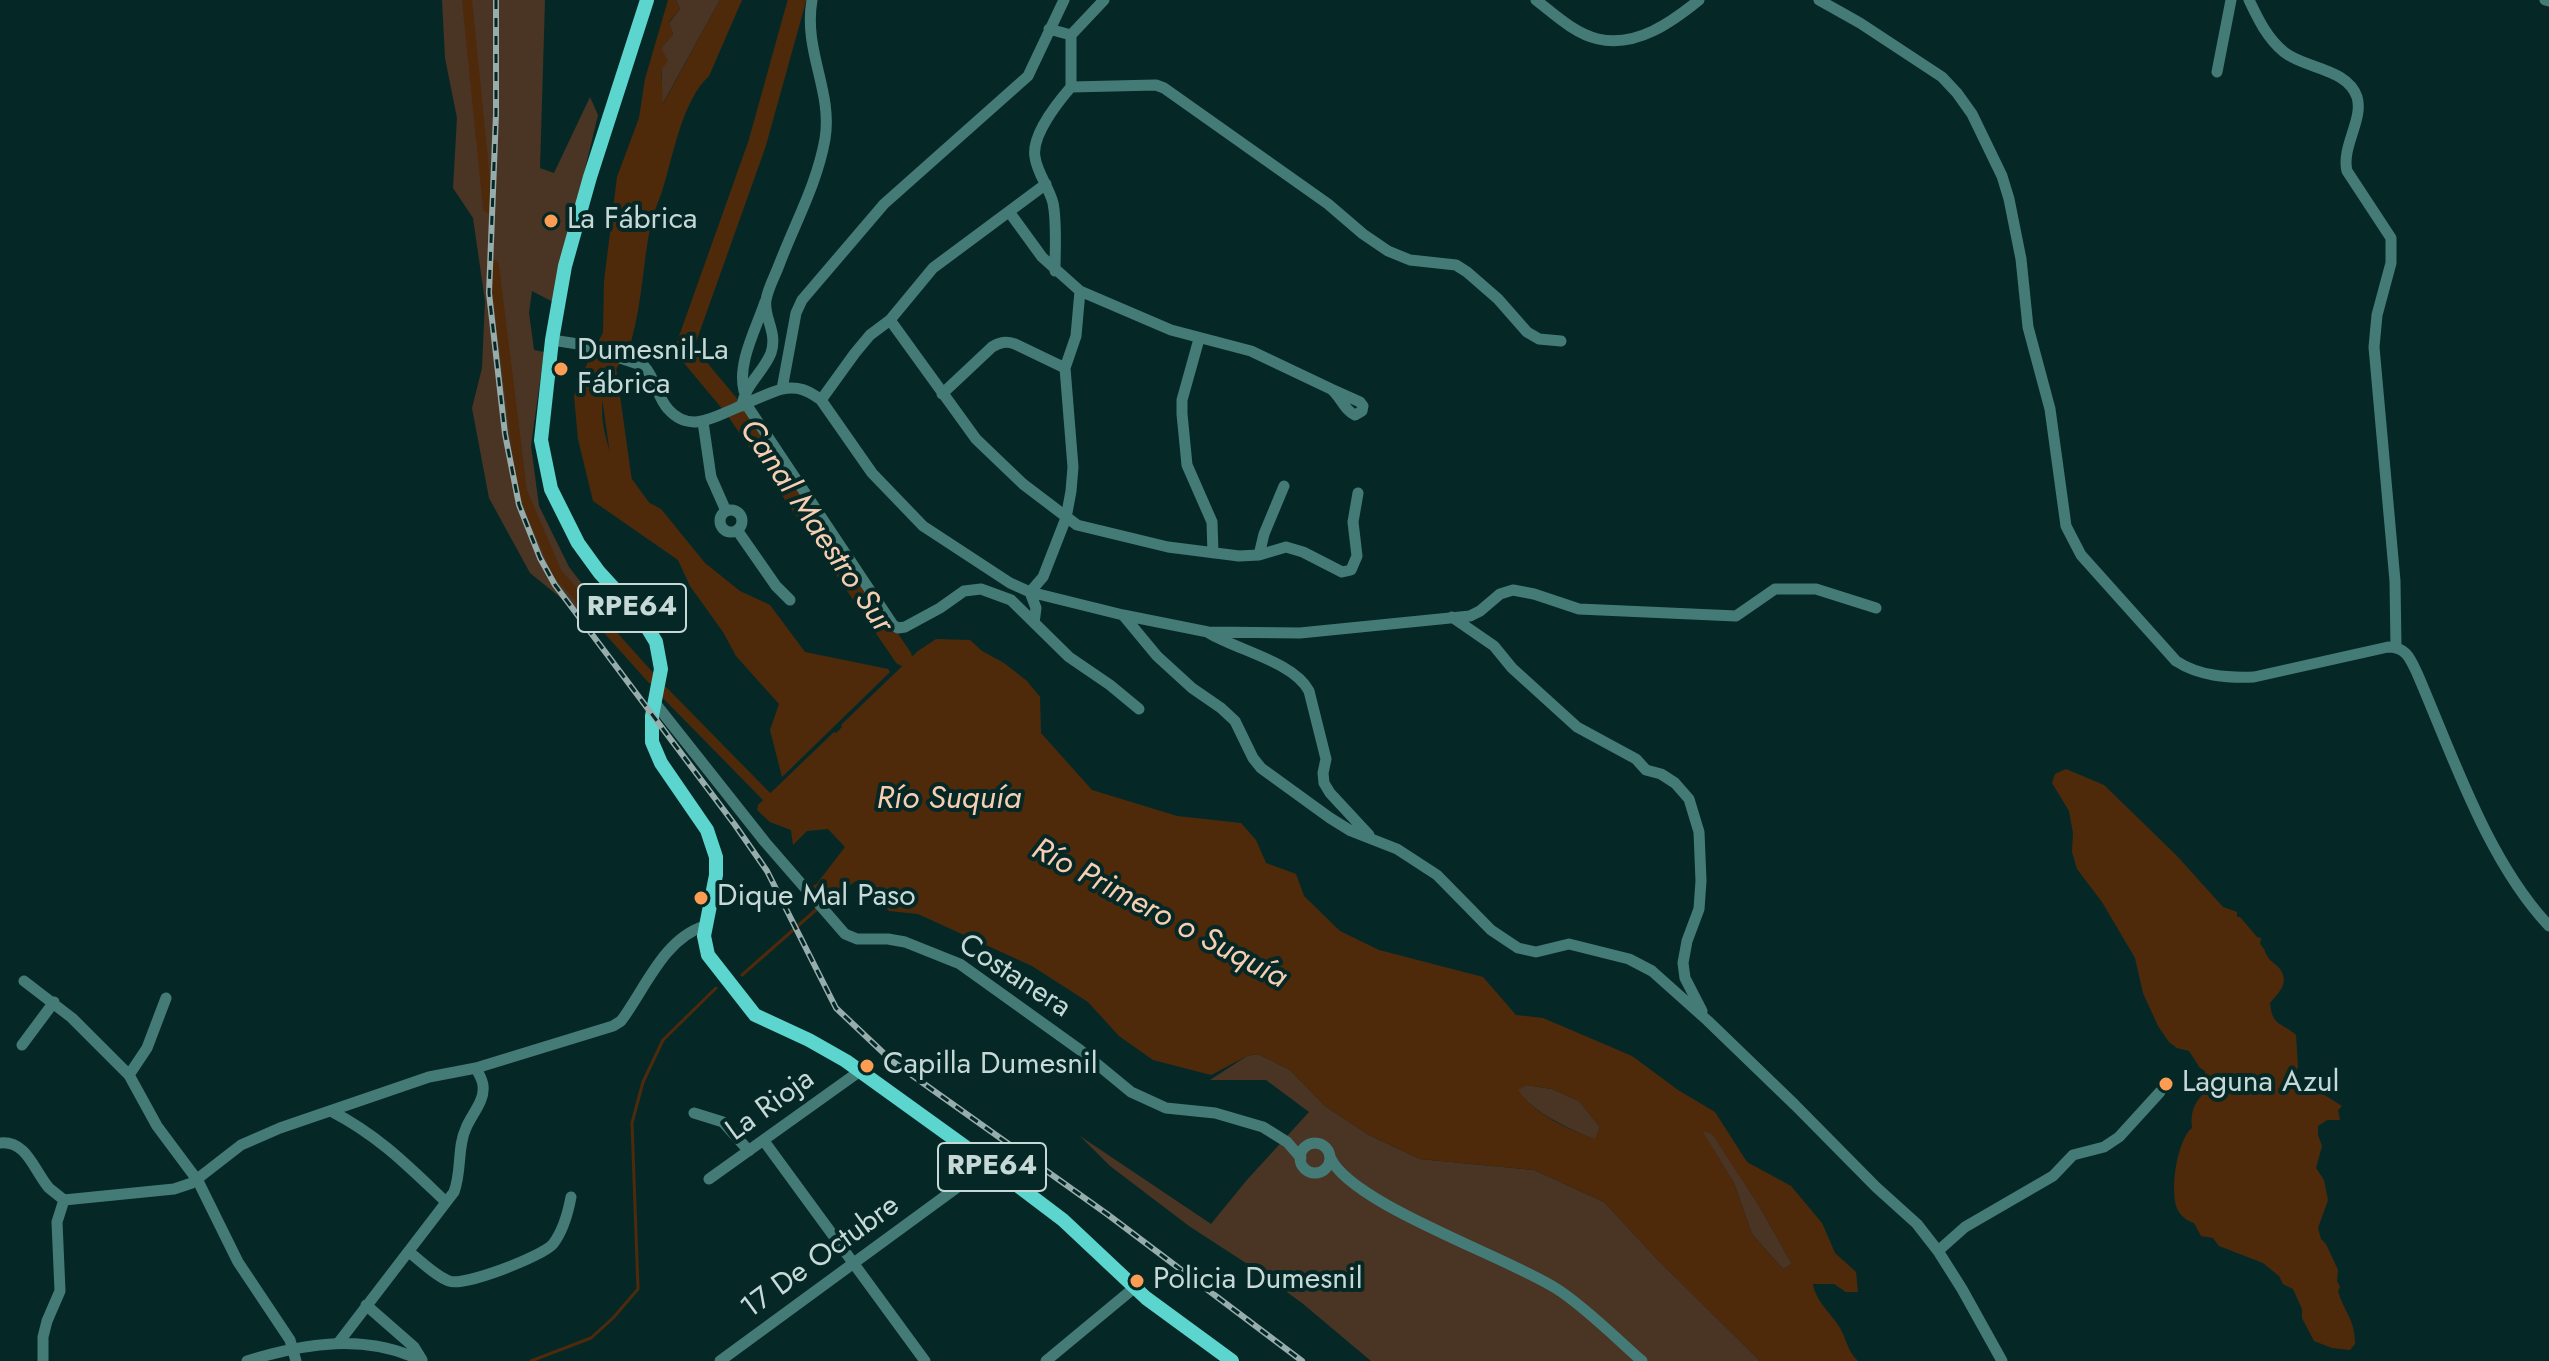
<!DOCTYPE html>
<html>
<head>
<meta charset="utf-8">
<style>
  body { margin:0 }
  canvas { display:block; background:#052826 }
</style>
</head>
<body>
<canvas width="2549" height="1361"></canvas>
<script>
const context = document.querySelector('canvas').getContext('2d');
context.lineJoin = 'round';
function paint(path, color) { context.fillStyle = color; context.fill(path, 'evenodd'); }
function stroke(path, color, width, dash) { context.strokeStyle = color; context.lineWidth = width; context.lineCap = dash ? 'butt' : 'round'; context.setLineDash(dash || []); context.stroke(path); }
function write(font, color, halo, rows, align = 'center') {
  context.font = font + ' Jost,sans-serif'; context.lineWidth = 8; context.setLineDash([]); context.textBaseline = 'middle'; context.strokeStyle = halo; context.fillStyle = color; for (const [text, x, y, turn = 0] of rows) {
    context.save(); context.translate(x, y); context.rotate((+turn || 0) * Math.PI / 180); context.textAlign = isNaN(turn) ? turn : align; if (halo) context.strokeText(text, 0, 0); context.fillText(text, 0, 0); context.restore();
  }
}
paint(new Path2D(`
  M 442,0 L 545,0 L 540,168 L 554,173 L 590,97 L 598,115 L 553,302 L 532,291 L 529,313 L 534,350 L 544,352 L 531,446 L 539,506 L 569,567 L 608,617 L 597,627 L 530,573 L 489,498 L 472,408 L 482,368 L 485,301 L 473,218 L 453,188 L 457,118 L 445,58 Z
  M 676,0 L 720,0 L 662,105 L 661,48 L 673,34 L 669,23 L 680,9 Z
  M 1258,1054 L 1290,1070 L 1325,1106 L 1369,1135 L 1420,1159 L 1534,1170 L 1604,1202 L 1656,1258 L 1760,1361 L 1371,1361 L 1302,1303 L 1252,1267 L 1189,1226 L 1110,1166 L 1080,1136 L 1211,1224 L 1246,1181 L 1309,1112 L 1266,1080 L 1210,1080 L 1247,1056 Z
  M 1526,1085 L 1552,1089 L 1579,1101 L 1600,1127 L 1595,1140 C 1567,1127 1536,1115 1517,1090 Z
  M 1701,1130 L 1712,1133 L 1758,1204 L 1792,1264 L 1783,1269 L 1752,1234 L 1734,1183 Z`), '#4a3424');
paint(new Path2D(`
  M 668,0 L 676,0 L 680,9 L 669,22 L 673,34 L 661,48 L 668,61 L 661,70 L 663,104 L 720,0 L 742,0 L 709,76 C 682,101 674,153 663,188 C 659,201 652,215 650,228 C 643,265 642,301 632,338 C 627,359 607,375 603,398 C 598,429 614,458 620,487 L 661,509 L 705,563 L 740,591 L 770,605 L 805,652 L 888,669 L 890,672 L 782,777 L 770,730 L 779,704 L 736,656 L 723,632 L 690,586 L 678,560 L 593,501 L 578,439 L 574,396 L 591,354 L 603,333 L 604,281 L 617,177 L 639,118 L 645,79 Z
  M 936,639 L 970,640 L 982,651 L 1004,663 L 1027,681 L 1040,697 L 1041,733 L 1092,790 L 1177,816 L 1241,823 L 1256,840 L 1266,863 L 1296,874 L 1304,896 L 1340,931 L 1379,950 L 1483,977 L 1516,1015 L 1543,1018 L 1632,1056 L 1678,1090 L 1715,1112 L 1747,1162 L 1791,1186 L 1822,1223 L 1835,1253 L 1856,1272 L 1858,1292 L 1846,1292 L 1834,1284 L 1813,1284 C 1816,1302 1830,1312 1840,1328 C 1847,1340 1847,1351 1858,1361 L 1760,1361 L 1656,1258 L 1604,1202 L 1534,1170 L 1420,1159 L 1369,1135 L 1325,1106 L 1290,1070 L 1258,1054 L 1247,1056 L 1211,1075 L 1153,1060 L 1119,1036 L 1088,1002 L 1032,966 L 918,914 L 889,911 L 856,881 L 826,901 L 815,886 L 845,847 L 828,829 L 807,831 L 793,845 L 791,830 L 770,822 L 757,810 L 758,805 L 834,732 L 836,733 L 842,727 L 841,725 L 918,651 ZM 1526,1085 L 1552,1089 L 1579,1101 L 1600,1127 L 1595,1139 C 1568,1129 1535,1115 1518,1090 ZM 1702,1130 L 1712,1134 L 1758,1204 L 1792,1264 L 1783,1269 L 1752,1234 L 1734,1183 Z
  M 2066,769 L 2104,785 L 2176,855 L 2223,907 L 2237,912 L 2237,917 L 2240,917 L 2257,937 L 2261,938 L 2260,944 C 2266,950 2265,954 2270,960 C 2273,963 2277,965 2280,969 C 2290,984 2278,993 2270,1003 C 2272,1027 2282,1022 2296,1035 L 2298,1067 L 2295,1072 L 2297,1083 L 2305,1091 L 2315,1089 L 2342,1106 L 2338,1110 L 2340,1120 L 2327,1120 L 2318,1126 L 2318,1135 L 2322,1146 L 2316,1168 L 2324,1180 L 2328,1200 L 2318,1228 L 2321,1239 L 2326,1244 L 2338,1270 L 2337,1281 L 2340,1287 L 2338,1291 C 2344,1312 2355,1319 2355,1344 L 2350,1350 L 2332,1348 L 2314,1341 L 2302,1318 L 2302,1309 L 2293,1289 L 2283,1284 L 2279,1276 L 2263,1263 L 2219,1246 L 2213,1238 L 2201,1236 L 2194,1223 C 2188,1221 2183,1218 2179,1212 C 2168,1196 2177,1139 2192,1128 C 2190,1113 2194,1103 2204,1093 L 2205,1071 L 2200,1068 L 2189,1051 L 2177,1048 L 2169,1042 L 2158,1026 L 2143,993 L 2135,958 L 2102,902 L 2077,869 L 2072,852 L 2073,833 L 2069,811 L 2052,783 L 2055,774 Z`), '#4e2a0b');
stroke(new Path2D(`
  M 815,886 L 826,901
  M 742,975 L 817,909
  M 531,1361 L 591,1338 L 613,1318 L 638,1289 L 632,1123 L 643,1082 L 663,1040 L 716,988`), '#4e2a0b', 3);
stroke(new Path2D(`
  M 467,0 L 488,208
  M 494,265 L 522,491 L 557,573 L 652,679
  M 663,691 L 767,797`), '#4e2a0b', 10);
stroke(new Path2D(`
  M 797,0 L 757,144 L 684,349 L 734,409 L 903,657
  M 609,360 L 607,368 L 623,482 L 644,511`), '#4e2a0b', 18);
stroke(new Path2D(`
  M 1536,0 C 1554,14 1575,34 1598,39 C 1636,48 1672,22 1699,0
  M 1819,0 L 1860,23 L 1942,77 L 1957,93 L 1972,114 L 2002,176 L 2009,199 L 2021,259 L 2028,327 L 2050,409 L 2066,526 L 2081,555 L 2176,661 C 2199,676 2227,678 2254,677 L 2388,647 C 2406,647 2410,658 2417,673 C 2453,756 2487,860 2549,926
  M 2249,0 C 2258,19 2267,38 2284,52 C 2305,69 2347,68 2357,97 C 2364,119 2341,147 2347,171 L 2391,238 L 2391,263 L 2377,315 L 2374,347 L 2395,581 L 2396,647
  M 2545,0 L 2549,1
  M 1049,29 L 1071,35 L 1104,0
  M 1071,35 L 1071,87
  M 2217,72 L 2231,0
  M 1010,213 L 1042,257 L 1080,291 L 1171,330 L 1251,351 L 1331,389 C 1341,397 1344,410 1355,415 L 1362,411 L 1363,406 L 1360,402 L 1331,389
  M 1055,271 C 1055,250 1057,222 1053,203 C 1049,187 1037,173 1035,157 C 1031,136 1058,102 1071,87 L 1156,85 L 1164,88 L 1328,204 L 1363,234 L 1388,251 L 1410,260 L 1456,265 L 1467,272 L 1498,299 L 1527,332 L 1539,339 L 1561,341
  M 890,320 L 976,439 L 1023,484 L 1077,525 L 1168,547 L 1239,556 L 1259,555 L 1286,547 L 1303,552 L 1342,572 L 1351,570 L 1357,556 L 1353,522 L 1358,493
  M 1199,339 L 1182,400 L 1182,414 L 1187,465 L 1212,522 L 1213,553
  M 552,340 L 578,344 L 644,366 C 656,379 657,397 668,409 C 689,433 713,418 736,408 C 751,401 766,394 782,389 C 798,386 808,390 821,400 L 872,473 L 923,526 L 1010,583 L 1030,592 L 1123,615 L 1157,656 L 1192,688 L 1221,708 L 1235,721 L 1253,758 L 1261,768 L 1330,818 L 1351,831 L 1397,849 L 1437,875 L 1491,930 L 1518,948 L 1536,952 L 1569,944 L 1629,959 L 1652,971 L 1708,1021 L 1795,1105 L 1876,1187 L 1917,1224 L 1938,1251 L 1962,1289 L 2002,1361
  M 782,389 L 796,313 L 802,300 L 884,204 L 1028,76 L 1064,0
  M 744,391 C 737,363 756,329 765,302
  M 942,394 L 992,347 C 1000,342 1006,341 1015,344 L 1065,368
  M 821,400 L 855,353 L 870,335 L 890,320 L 933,268 L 1046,184
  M 746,404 L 893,625 L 898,628 L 905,627 L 940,608 L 964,591 L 981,589 L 1011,600 L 1069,657 L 1110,685 L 1139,709
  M 742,406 C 745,384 763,373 771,353 C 778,332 763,317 766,300 C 768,288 775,276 779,265 C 795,223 817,184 825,139 C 833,91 803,51 812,0
  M 703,422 L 711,477 L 726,511
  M720 521a11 11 0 1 1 22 0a11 11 0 1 1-22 0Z
  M 737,530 L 776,586 L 790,600
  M 1259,555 L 1264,534 L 1284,486
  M 1123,615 L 1208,632 L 1300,633 L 1470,616 L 1480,611 L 1500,594 L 1513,590 L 1534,594 L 1579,609 L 1736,616 L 1775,589 L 1816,589 L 1876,608
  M 1452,617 L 1494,646 L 1512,668 L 1577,727 L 1636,759 L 1646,770 L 1661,774 L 1675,783 L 1689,799 L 1699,832 L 1701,881 L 1699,909 L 1687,941 L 1683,963 L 1685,978 L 1702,1011
  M 1034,623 L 1036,608 L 1030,592 L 1043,577 L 1066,518 L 1071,491 L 1073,467 L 1065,368 L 1076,336 L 1080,291
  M 1209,633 C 1237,650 1294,662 1309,691 L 1326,759 L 1323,773 L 1324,783 L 1330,793 L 1369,835
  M 655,703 L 765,842 L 845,934 L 857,939 L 888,939 L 905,942 L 960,964 L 1080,1050 L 1131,1092 L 1166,1108 L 1215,1113 L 1263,1127 L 1287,1142 L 1301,1158
  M 24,981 L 72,1018 L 129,1075 L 157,1126 L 198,1181 L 238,1262 L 290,1340 L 296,1361
  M 22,1045 L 54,1002
  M 129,1075 L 147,1048 L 166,998
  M 331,1111 C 379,1136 407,1165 446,1202
  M 694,1113 L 723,1122 L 749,1151
  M 764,1141 L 925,1361
  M 0,1143 C 27,1140 34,1171 49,1188 C 54,1192 59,1196 64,1200 L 174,1189 L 192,1183 L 241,1145 L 280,1128 L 429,1077 L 476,1068 L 613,1026 L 621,1021 C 645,989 664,938 705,926
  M1300 1158a15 15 0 1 1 30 0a15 15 0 1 1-30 0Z
  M 1330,1157 C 1350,1204 1508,1257 1557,1289 C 1584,1306 1617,1339 1642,1361
  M 709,1179 L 860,1071
  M 1938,1251 L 1965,1227 L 2053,1176 L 2073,1155 L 2104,1147 L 2119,1137 L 2160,1092
  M 409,1252 C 421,1261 435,1276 449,1281 C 464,1287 543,1256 553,1244 C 563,1231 568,1213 571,1197
  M 366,1305 L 414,1347 L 422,1360
  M 339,1342 L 454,1192 C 462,1171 457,1147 466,1128 C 471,1115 485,1101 483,1086 C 483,1080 478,1073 476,1068
  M 43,1361 L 43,1337 L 47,1321 L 60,1291 L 57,1222 L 64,1200
  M 247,1361 C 305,1343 366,1333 422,1361
  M 720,1361 L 989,1164
  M 1046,1361 L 1134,1288`), '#457b77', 11);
stroke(new Path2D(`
  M 647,0 L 590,177 L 565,266 L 552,340 L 541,440 L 551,489 L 578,543 L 599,572 L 642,619 L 656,642 L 661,669 L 652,716 L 652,742 L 661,763 L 707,830 L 716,857 L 716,875 L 704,936 L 708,955 L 755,1015 L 809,1040 L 846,1061 L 989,1164 L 1063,1220 L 1146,1298 L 1232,1361`), '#5bd5cd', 14);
const rail = new Path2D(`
  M 496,0 L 496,114 L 489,293 L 505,434 L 519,505 L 540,558 L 555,585 L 735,825 L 767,871 L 836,1008 L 892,1061 L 1107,1214 L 1302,1361`);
stroke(rail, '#97adab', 6);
stroke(rail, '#052826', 3, [9]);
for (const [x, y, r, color] of [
  [551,221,8,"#fc9d53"],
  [561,369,8,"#fc9d53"],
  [701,898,8,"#fc9d53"],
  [867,1066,8,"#fc9d53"],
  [2166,1084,8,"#fc9d53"],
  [1137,1281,8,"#fc9d53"]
]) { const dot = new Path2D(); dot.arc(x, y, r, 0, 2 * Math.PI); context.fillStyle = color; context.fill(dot); stroke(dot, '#052826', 3); }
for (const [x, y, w] of [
  [632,608,108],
  [992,1167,108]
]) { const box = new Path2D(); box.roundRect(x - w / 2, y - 24, w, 48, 6); context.fillStyle = '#052826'; context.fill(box); stroke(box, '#c7d9d7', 2); }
write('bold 28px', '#c7d9d7', null, [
  ["RPE64",632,608],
  ["RPE64",992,1167]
]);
write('30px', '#c7d9d7', '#052826', [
  ["La Fábrica",567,221],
  ["Dumesnil-La",577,352],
  ["Fábrica",577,386],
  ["Dique Mal Paso",717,898],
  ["Capilla Dumesnil",883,1066],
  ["Laguna Azul",2182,1084],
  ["Policia Dumesnil",1153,1281]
], 'left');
write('30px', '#c7d9d7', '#052826', [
  ["Costanera",1014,977,33],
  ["La Rioja",771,1106,-36],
  ["17 De Octubre",821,1258,-36]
]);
write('italic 32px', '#f7ceb2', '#052826', [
  ["Canal Maestro Sur",815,527,56],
  ["Río Suquía",949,800],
  ["Río Primero o Suquía",1159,915,28]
]);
</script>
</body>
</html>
